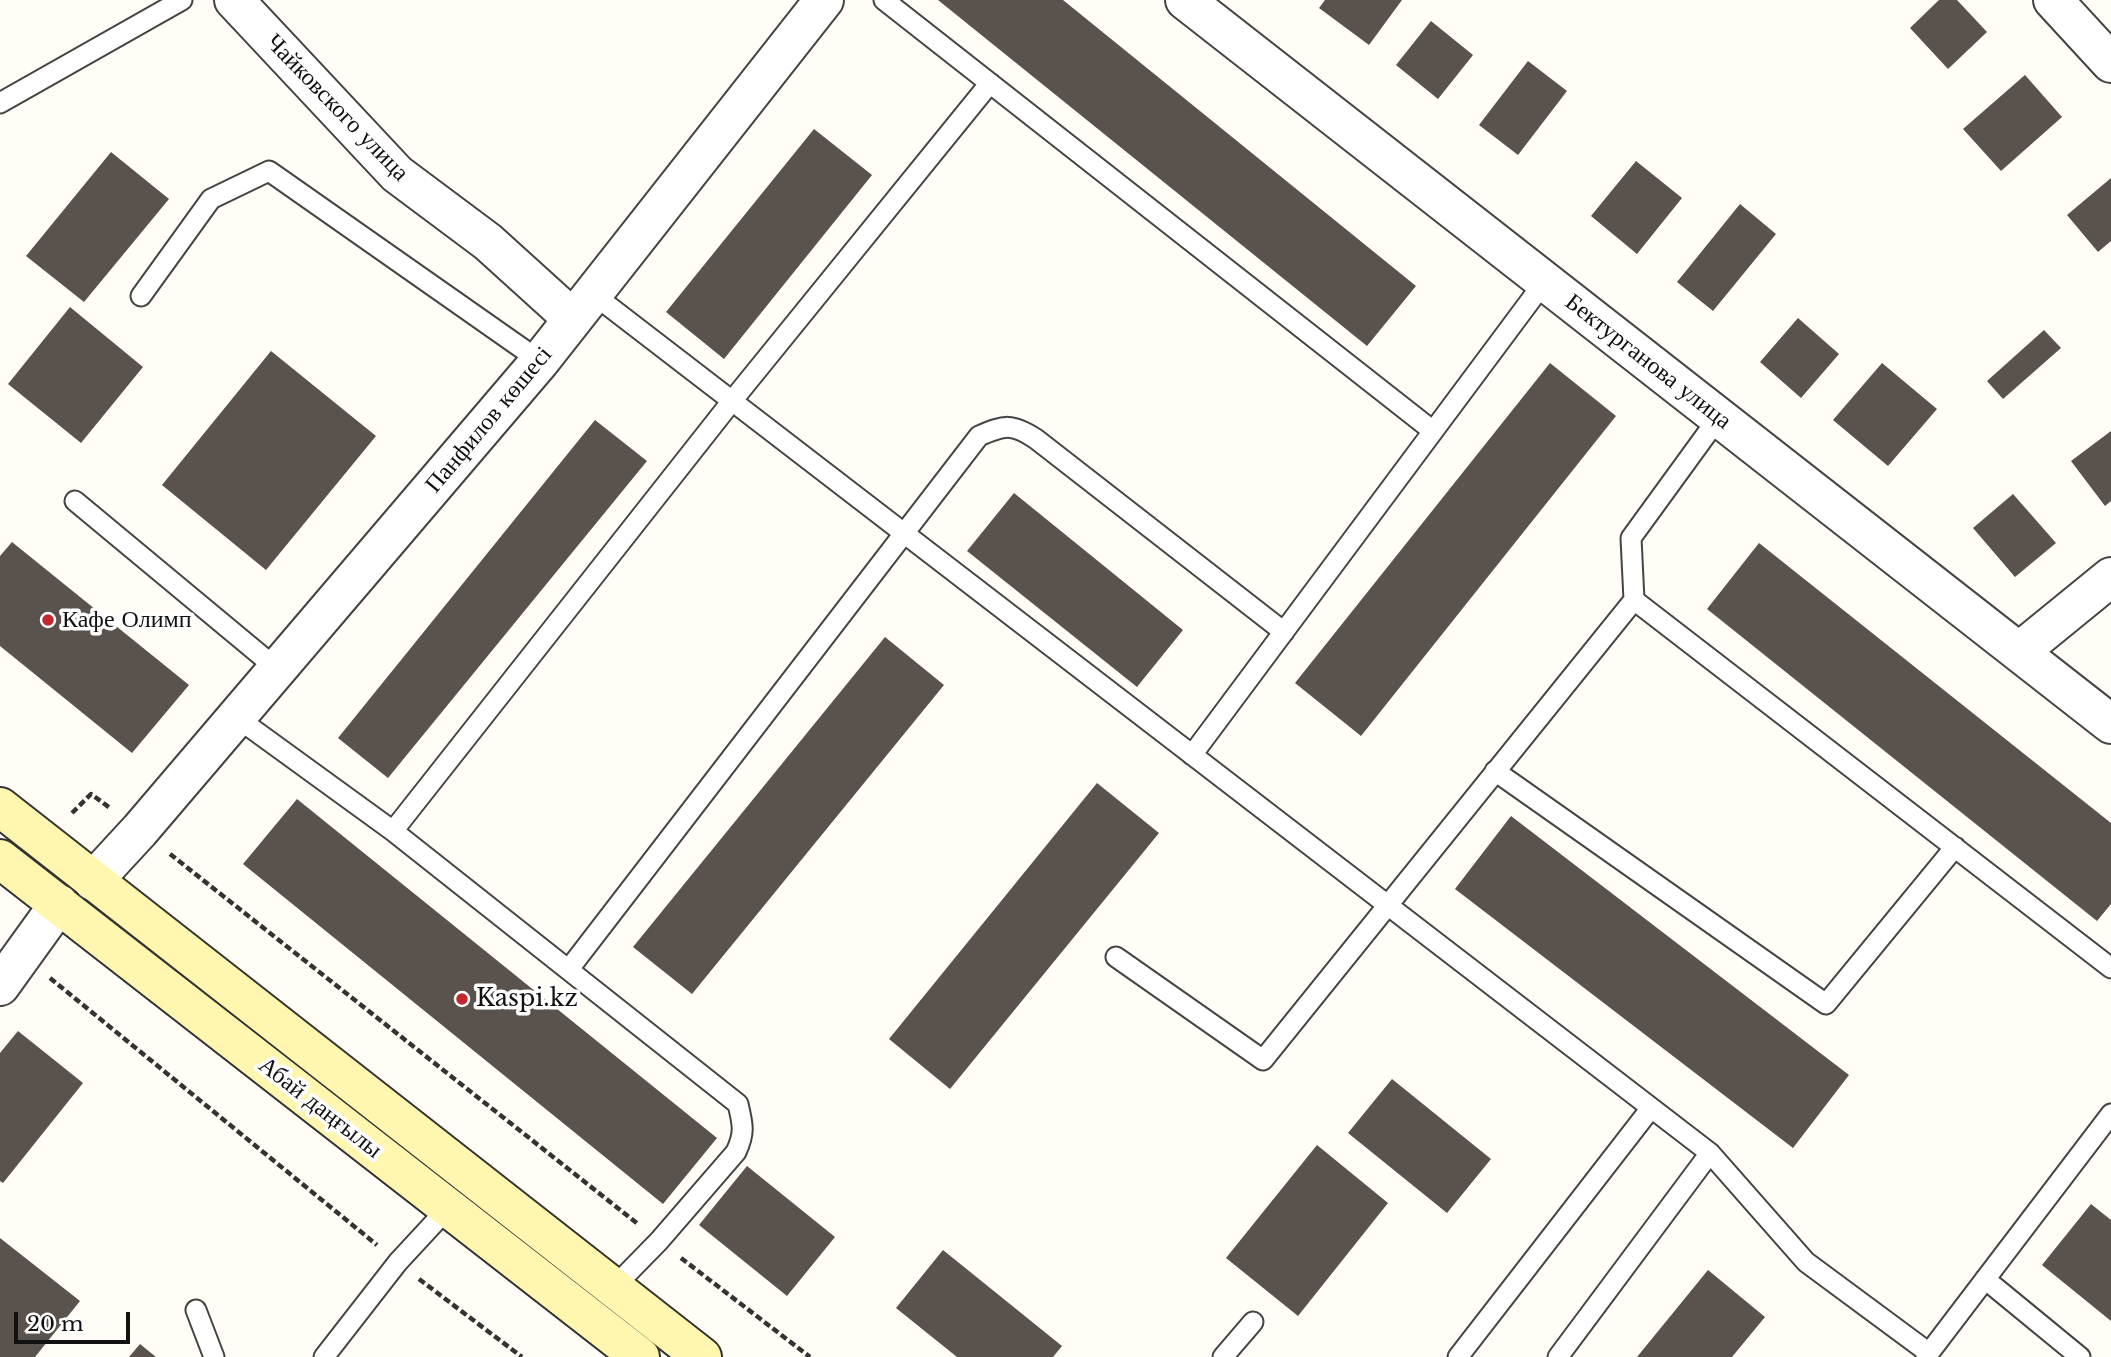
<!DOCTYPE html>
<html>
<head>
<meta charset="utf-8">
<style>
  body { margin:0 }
  #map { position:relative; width:2111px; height:1357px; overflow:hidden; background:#fffdf5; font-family:"Libre Baskerville",serif }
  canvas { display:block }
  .scale { position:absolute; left:14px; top:1312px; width:116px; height:32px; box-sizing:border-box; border:4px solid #111; border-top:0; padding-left:9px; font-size:21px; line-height:24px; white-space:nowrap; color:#111; -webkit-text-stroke:5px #fff; paint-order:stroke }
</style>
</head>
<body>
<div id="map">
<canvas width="2111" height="1357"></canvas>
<div class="scale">20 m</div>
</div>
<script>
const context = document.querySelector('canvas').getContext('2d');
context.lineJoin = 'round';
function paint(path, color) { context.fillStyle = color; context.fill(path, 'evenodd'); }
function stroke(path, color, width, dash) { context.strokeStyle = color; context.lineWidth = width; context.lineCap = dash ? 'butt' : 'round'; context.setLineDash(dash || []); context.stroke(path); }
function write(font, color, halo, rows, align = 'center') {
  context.font = font + ' "Libre Baskerville",serif'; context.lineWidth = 7; context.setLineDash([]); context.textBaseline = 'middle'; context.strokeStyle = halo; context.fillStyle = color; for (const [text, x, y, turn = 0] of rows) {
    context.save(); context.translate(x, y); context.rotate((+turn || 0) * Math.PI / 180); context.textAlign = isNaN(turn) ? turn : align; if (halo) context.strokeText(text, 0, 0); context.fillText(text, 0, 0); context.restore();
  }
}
paint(new Path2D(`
  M 938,0 L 1063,0 L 1416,286 L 1367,346 Z
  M 1325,0 L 1402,0 L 1369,45 L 1319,8 Z
  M 1939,0 L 1957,0 L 1987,32 L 1948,69 L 1910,28 Z
  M 1431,21 L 1473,55 L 1438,99 L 1396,65 Z
  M 1528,61 L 1567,91 L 1518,155 L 1479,125 Z
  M 2025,75 L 2062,117 L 2001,171 L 1963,129 Z
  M 814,129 L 872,175 L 724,359 L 666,312 Z
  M 111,152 L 169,199 L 84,302 L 26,256 Z
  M 1636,161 L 1682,198 L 1637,254 L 1591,216 Z
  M 2111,178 L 2111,241 L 2098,252 L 2067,215 Z
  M 1740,204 L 1776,234 L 1713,311 L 1677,282 Z
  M 70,307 L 143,367 L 81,443 L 8,384 Z
  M 1798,318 L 1839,354 L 1801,398 L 1760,362 Z
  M 2044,330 L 2061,348 L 2003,399 L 1987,381 Z
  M 271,351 L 376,436 L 266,570 L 162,485 Z
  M 1550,363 L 1616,416 L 1361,736 L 1295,683 Z
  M 1882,363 L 1937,409 L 1888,466 L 1833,420 Z
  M 595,420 L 647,461 L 388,778 L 338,738 Z
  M 2111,431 L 2111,501 L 2105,506 L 2071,461 Z
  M 1014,493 L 1183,630 L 1137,687 L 967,551 Z
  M 2013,494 L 2056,543 L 2015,577 L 1973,528 Z
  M 12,542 L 189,685 L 132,753 L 0,646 L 0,556 Z
  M 1759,543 L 2111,823 L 2111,904 L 2097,921 L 1707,609 Z
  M 885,637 L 944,685 L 692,994 L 633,947 Z
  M 1097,783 L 1159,833 L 950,1089 L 889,1039 Z
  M 297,799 L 717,1138 L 663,1204 L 243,864 Z
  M 1511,816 L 1849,1075 L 1793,1148 L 1455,889 Z
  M 18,1031 L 83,1083 L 3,1183 L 0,1181 L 0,1053 Z
  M 1392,1079 L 1491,1159 L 1447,1213 L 1348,1133 Z
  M 1317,1145 L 1388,1203 L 1298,1316 L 1226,1258 Z
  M 747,1166 L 835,1237 L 787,1296 L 699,1225 Z
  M 2091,1204 L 2111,1220 L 2111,1321 L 2042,1265 Z
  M 0,1238 L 80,1301 L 35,1357 L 0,1357 Z
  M 943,1250 L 1062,1346 L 1053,1357 L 957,1357 L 896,1308 Z
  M 1708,1270 L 1765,1317 L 1732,1357 L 1637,1357 Z
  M 140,1344 L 156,1357 L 129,1357 Z`), '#5a524d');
const lane = new Path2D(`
  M 884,0 L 1433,431
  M 0,103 L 182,0
  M 593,294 L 1710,1153 L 1806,1262 L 1929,1353
  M 141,296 L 211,199 L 269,171 L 540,361
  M 75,501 L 276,668
  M 1634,600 L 2111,968
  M 236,717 L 393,831 L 738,1104 C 743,1125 745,1133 736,1152 L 659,1241 L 613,1288
  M 1192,755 L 1545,281
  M 1495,771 L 1826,1004 L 1955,847
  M 393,831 L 732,401 L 990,83
  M 1116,957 L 1263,1060 L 1634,600 L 1631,538 L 1719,417
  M 569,969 L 979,436 C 1005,425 1012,423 1036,439 L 1284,632
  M 1985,1279 L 2080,1357
  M 196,1310 L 214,1357
  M 324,1357 L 398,1262 L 448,1208
  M 1223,1357 L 1253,1322
  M 1458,1357 L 1651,1108
  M 1558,1357 L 1710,1153
  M 1926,1357 L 2111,1114`);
const street = new Path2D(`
  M 234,0 L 397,174 L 488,242 L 573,319
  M 1185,0 L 2111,724
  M 2053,0 L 2111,63
  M 2019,652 L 2111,577
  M 93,881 L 140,830 L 540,361 L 824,0
  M 0,986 L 59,904`);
const secondary = new Path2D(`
  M 0,807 L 702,1357
  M 0,859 L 640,1357`);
stroke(lane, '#444', 23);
stroke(street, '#444', 42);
stroke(secondary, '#333', 42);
stroke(new Path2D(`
  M 72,813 L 91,794 L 110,808
  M 170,854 L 638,1224
  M 50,978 L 377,1245
  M 681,1258 L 810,1357
  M 419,1279 L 522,1357`), '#333', 4.5, [7, 3.5]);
stroke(lane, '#fff', 19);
stroke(street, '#fff', 38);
stroke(secondary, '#fff6b0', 38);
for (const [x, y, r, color] of [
  [48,620,7,"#c4262e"],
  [462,999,7,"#c4262e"]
]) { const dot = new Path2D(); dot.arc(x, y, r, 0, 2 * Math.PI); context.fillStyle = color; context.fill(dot); stroke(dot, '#fff', 2.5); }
write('24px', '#111', '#fff', [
  ["Чайковского улица",337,108,46],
  ["Бектурганова улица",1648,362,38],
  ["Панфилов көшесі",489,420,-50],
  ["Абай даңғылы",320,1108,38]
]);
write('24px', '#111', '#fff', [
  ["Кафе Олимп",62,620],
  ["Kaspi.kz",476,999]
], 'left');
</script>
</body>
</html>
